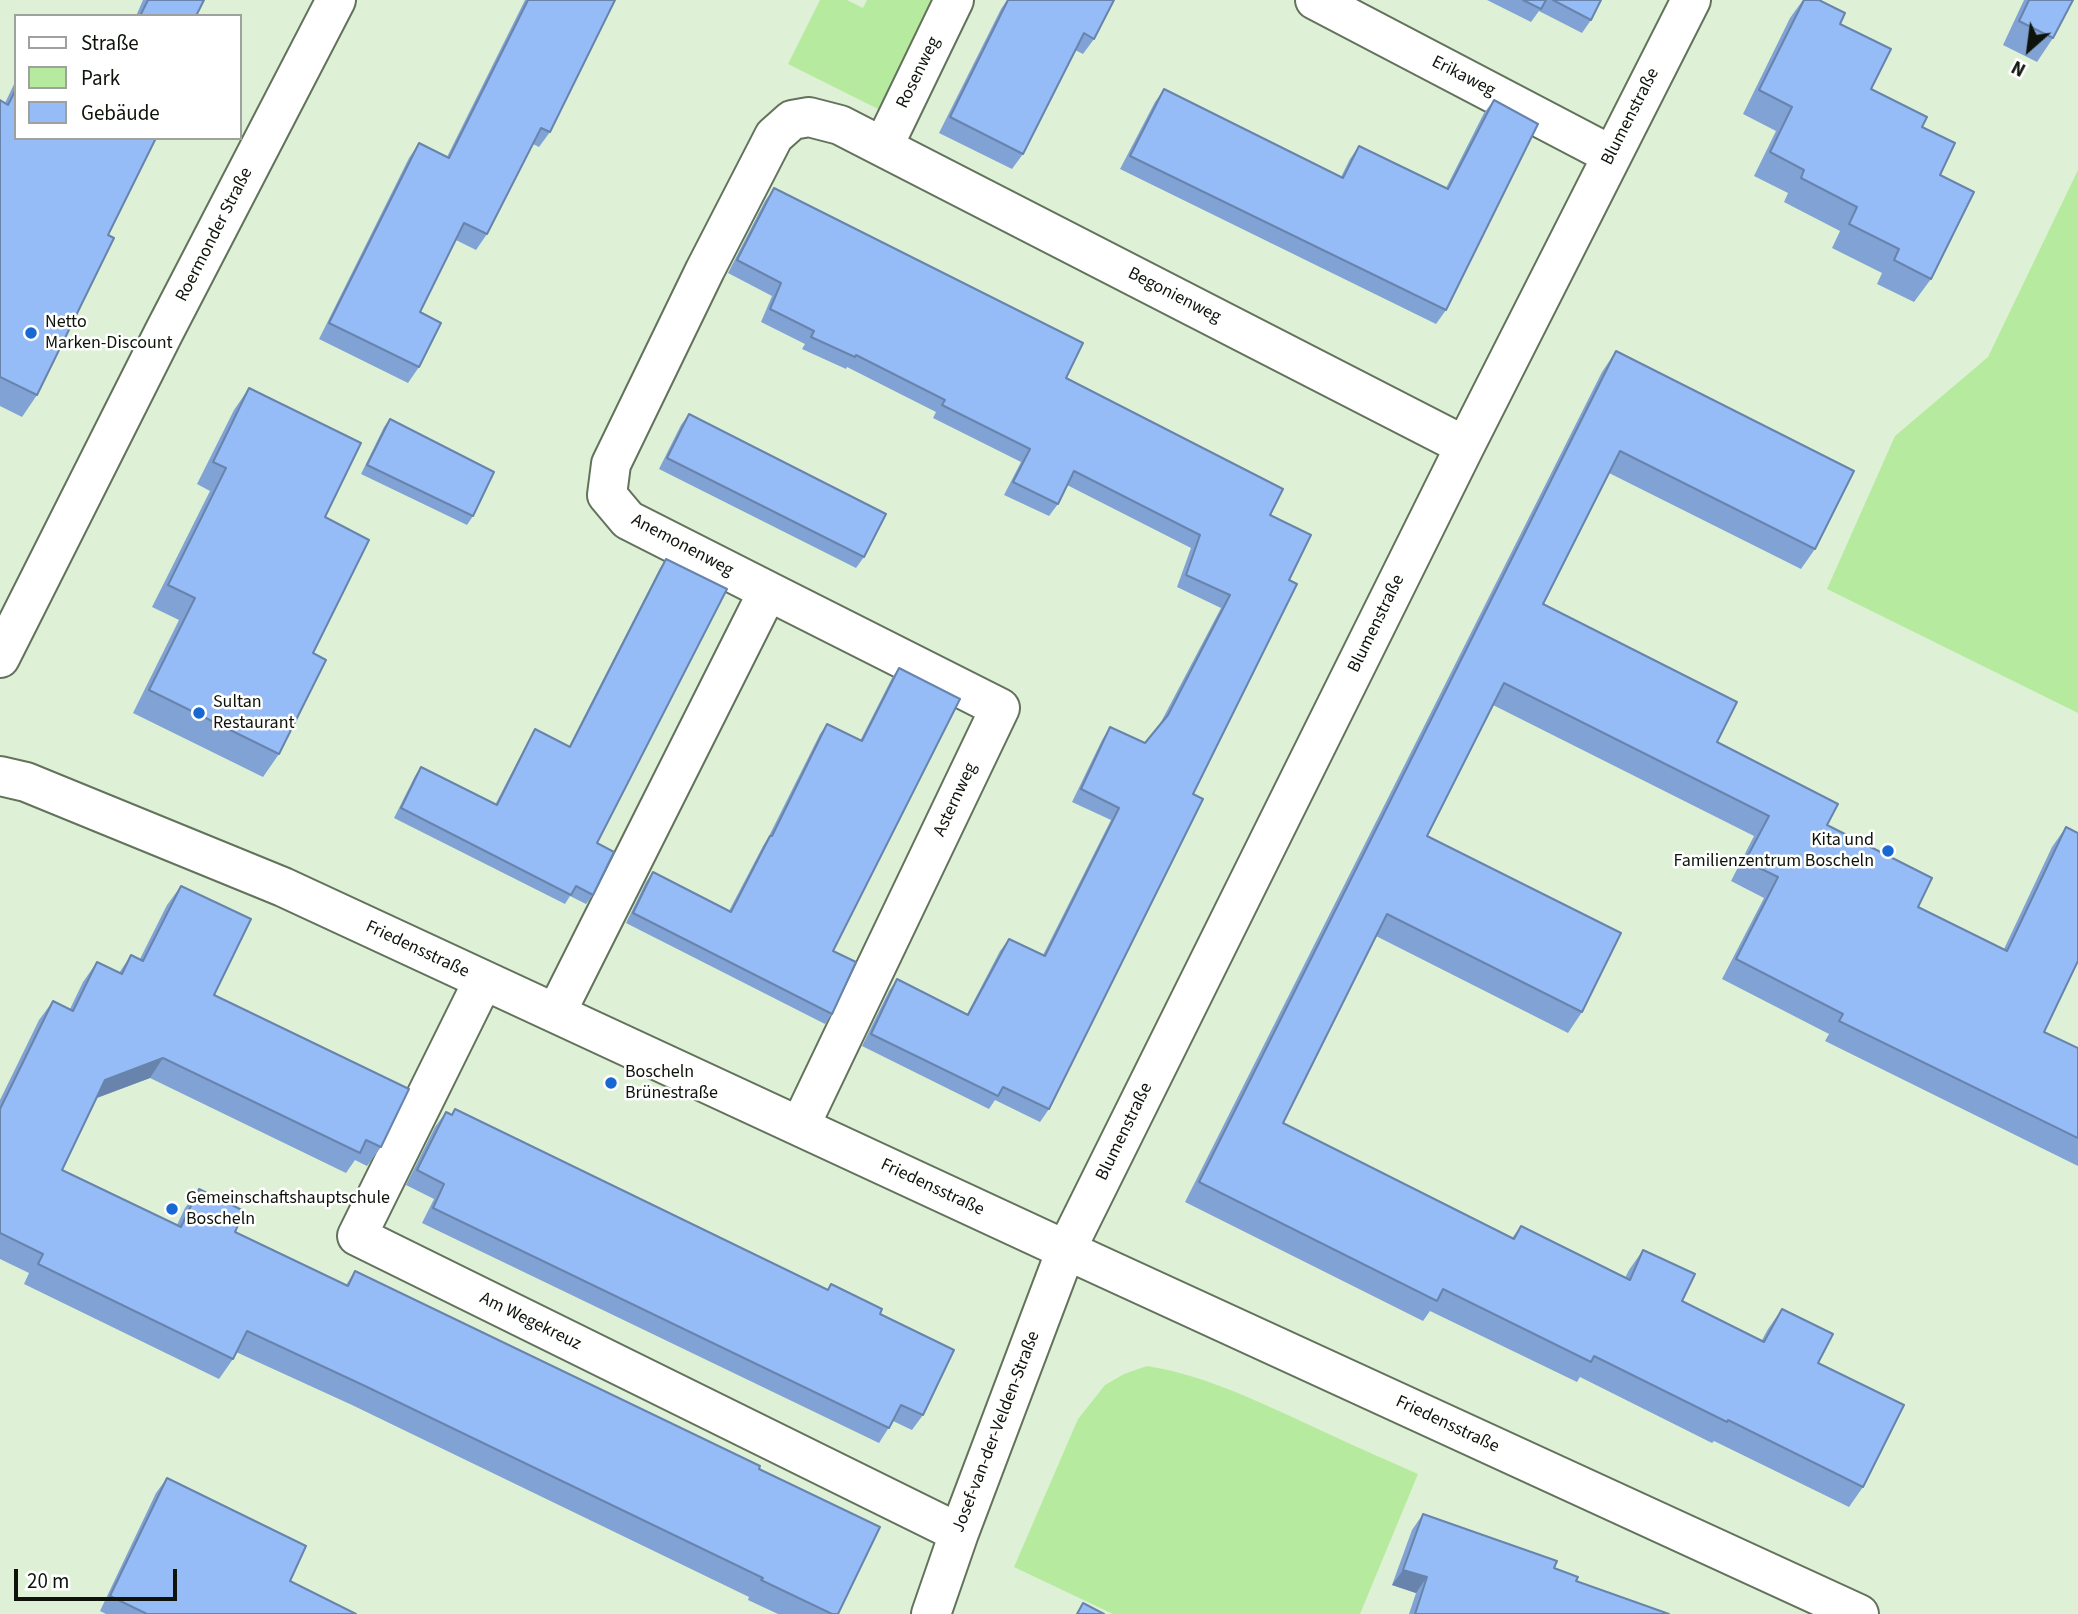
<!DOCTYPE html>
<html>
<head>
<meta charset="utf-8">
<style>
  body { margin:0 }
  #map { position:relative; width:2078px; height:1614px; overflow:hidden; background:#def1d6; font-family:"Source Sans 3",sans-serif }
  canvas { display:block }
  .legend { position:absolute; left:14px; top:14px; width:228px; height:126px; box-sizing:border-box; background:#fff; border:2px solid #9fa19d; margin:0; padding:9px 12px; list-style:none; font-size:21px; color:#0e140b }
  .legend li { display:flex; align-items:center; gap:14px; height:35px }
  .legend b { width:35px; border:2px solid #9fa19d }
  .north { position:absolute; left:1994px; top:14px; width:70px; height:70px; -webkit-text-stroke:5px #fff; paint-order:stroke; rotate:208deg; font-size:19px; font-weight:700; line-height:28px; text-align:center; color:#0e140b }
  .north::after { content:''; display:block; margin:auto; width:24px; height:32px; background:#0e140b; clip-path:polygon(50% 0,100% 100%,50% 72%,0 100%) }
  .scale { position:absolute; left:14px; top:1569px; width:163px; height:32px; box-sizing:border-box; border:4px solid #0e140b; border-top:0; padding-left:9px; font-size:21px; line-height:24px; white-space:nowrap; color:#0e140b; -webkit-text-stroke:5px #fff; paint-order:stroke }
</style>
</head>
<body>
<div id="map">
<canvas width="2078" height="1614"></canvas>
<ul class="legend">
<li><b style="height:9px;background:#fff"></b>Straße</li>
<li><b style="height:19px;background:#b6eb9f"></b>Park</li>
<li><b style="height:19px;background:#95bcf6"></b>Gebäude</li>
</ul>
<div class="north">N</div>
<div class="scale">20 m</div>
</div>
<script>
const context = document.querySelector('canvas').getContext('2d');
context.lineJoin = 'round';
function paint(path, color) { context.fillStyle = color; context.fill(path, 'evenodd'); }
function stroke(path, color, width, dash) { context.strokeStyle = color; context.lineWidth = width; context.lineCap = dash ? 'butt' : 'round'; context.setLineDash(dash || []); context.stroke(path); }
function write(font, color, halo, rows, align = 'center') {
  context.font = font + ' "Source Sans 3",sans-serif'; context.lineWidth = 5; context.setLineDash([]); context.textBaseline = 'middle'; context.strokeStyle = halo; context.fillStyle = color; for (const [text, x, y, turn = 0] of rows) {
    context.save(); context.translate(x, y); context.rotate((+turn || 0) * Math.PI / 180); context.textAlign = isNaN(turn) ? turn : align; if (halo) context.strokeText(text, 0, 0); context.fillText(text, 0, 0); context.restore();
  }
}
paint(new Path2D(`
  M 820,0 L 847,0 L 863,8 L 867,0 L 936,0 L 880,110 L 788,64 Z
  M 2078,170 L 2078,713 L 1827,589 L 1895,436 L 1988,357 Z
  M 1147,1366 C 1198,1374 1244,1395 1290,1416 C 1332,1436 1375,1455 1418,1474 L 1360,1614 L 1113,1614 L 1014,1567 L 1078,1419 L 1105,1385 L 1124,1374 Z`), '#b6eb9f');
const street = new Path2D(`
  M 1315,0 L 1611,155
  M 883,147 L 954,0
  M 768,591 L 1000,708 L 800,1126
  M 0,776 L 26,782 L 283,887 L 1066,1250 L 1859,1614
  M 483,981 L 357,1236 L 959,1533
  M 556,1013 L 768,591 L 628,520 L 607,495 L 611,464 L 705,270 L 774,136 L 792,120 L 809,117 L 840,125 L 1465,446
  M 931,1614 L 959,1533 L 1066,1250 L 1465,446 L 1691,0`);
const secondary = new Path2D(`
  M 0,658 L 164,332 L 336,0`);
stroke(street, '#62725b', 42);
stroke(secondary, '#62725b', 42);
stroke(street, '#fff', 38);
stroke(secondary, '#fff', 38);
paint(new Path2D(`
  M 143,0 L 204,0 L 197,14 L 199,16 L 136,16 Z
  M 525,0 L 615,0 L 550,132 L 539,147 L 533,144 L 487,234 L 476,250 L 456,240 L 420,312 L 419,367 L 408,383 L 319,339 L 409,158 L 419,143 L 447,157 Z
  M 1007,0 L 1114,0 L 1094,39 L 1083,54 L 1075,50 L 1023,154 L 1012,169 L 939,133 L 1001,9 Z
  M 1487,0 L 1601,0 L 1591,20 L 1582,33 L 1539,11 L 1531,22 Z
  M 1803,0 L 1819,0 L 1840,24 L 1871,89 L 1922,127 L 1940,175 L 1931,279 L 1914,302 L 1877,284 L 1882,273 L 1832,248 L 1840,231 L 1784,202 L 1788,193 L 1754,176 L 1776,131 L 1743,114 L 1790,18 Z
  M 2024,0 L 2073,0 L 2053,38 L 2037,62 L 2003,45 Z
  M 16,80 L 16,138 L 108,235 L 37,395 L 22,417 L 0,406 L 0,100 L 5,103 Z
  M 1164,89 L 1341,177 L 1350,159 L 1359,146 L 1446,188 L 1484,113 L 1494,100 L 1446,310 L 1436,324 L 1120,169 L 1155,102 Z
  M 774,188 L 1066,378 L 1270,515 L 1289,580 L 1193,794 L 1049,1109 L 1040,1122 L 995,1100 L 989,1109 L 862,1046 L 889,991 L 897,979 L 967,1014 L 1000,951 L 1009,939 L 1043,955 L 1111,820 L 1072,802 L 1102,740 L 1110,727 L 1145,743 L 1161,722 L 1221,608 L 1177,587 L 1191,548 L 1067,485 L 1058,504 L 1049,516 L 1004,495 L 1021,462 L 933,418 L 936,412 L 847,367 L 846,369 L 802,349 L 805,344 L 761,322 L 772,296 L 728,273 L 765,201 Z
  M 1616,351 L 1815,549 L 1801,569 L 1609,473 L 1543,604 L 1717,742 L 1827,825 L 1918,907 L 2004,949 L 2052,847 L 2066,827 L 2044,1032 L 2078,1048 L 2078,1166 L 1825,1041 L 1829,1034 L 1722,979 L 1764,898 L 1731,881 L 1754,836 L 1493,705 L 1427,836 L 1582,1012 L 1568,1033 L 1376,936 L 1283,1123 L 1512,1238 L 1521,1226 L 1625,1278 L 1629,1270 L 1643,1250 L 1682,1301 L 1762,1340 L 1768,1329 L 1782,1309 L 1818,1363 L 1863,1487 L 1849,1507 L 1714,1441 L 1712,1443 L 1580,1377 L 1577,1382 L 1430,1311 L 1423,1321 L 1185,1202 L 1602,372 Z
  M 249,388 L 325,517 L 313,653 L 279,754 L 263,777 L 133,713 L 179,620 L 152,607 L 210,491 L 197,484 L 234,410 Z
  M 689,414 L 864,557 L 856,568 L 659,469 L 681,425 Z
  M 390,419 L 473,516 L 467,525 L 361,474 L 384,427 Z
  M 666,559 L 597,843 L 593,895 L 586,904 L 570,896 L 565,904 L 394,818 L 415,776 L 421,767 L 495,805 L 529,739 L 535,729 L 569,746 L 660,568 Z
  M 899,668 L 833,951 L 832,1014 L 825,1024 L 626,923 L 646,882 L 653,872 L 729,911 L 763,846 L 769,836 L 820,734 L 827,724 L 860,741 L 892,678 Z
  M 181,886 L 214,995 L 381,1147 L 367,1166 L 355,1160 L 346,1173 L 150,1078 L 97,1098 L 62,1170 L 177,1225 L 185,1208 L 199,1189 L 235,1232 L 346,1285 L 355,1271 L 759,1469 L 838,1614 L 778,1614 L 748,1600 L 749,1597 L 352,1405 L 236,1352 L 233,1359 L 219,1379 L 24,1284 L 29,1273 L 0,1259 L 0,1100 L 39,1020 L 53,1001 L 70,1009 L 83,982 L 97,962 L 119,973 L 131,955 L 140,959 L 167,905 Z
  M 455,1109 L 827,1290 L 831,1284 L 880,1314 L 923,1415 L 912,1430 L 893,1421 L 879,1443 L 422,1223 L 434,1199 L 406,1185 L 435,1127 L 446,1112 L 451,1115 Z
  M 167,1478 L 290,1581 L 356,1614 L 106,1614 L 100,1611 L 156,1493 Z
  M 1423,1514 L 1554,1568 L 1576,1581 L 1669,1614 L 1409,1614 L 1416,1593 L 1392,1585 L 1412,1530 Z`), '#80a2d4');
paint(new Path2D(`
  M 163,1058 L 150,1078 L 91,1100 L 105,1080 Z
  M 1403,1570 L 1427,1577 L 1416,1593 L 1392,1585 Z`), '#6884ac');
const building = new Path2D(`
  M 148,0 L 204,0 L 197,14 L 199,16 L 140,16 Z
  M 528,0 L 615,0 L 550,132 L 541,128 L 487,234 L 464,223 L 420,312 L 441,323 L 419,367 L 329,323 L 419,143 L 449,158 Z
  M 1008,0 L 1114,0 L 1094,39 L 1084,33 L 1023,154 L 950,117 Z
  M 1523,0 L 1546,0 L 1541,9 Z
  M 1553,0 L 1601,0 L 1591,20 Z
  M 1804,0 L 1819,0 L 1845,13 L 1840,24 L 1891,49 L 1871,89 L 1927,117 L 1922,127 L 1955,143 L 1940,175 L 1974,192 L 1931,279 L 1894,260 L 1899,249 L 1849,224 L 1857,207 L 1801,178 L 1804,170 L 1770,152 L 1792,107 L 1759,90 Z
  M 2029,0 L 2073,0 L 2053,38 L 2019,21 Z
  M 16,89 L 16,138 L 156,138 L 108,235 L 114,238 L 37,395 L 0,377 L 0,100 L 8,105 Z
  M 1164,89 L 1343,178 L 1359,146 L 1448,189 L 1494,100 L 1538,124 L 1446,310 L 1130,156 Z
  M 774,188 L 1083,343 L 1066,378 L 1283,489 L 1270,515 L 1311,535 L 1289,580 L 1297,584 L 1193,794 L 1203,799 L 1049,1109 L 1003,1087 L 998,1096 L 871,1034 L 897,979 L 968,1015 L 1009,939 L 1045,956 L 1119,808 L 1081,789 L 1110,727 L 1145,743 L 1168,715 L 1230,595 L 1186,575 L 1200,535 L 1074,471 L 1058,504 L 1013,482 L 1030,449 L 942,405 L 945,400 L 856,355 L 855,357 L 811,337 L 814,331 L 770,309 L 781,283 L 737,260 Z
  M 1616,351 L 1854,471 L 1815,549 L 1620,451 L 1543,604 L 1737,702 L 1717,742 L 1838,804 L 1827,825 L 1932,878 L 1918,907 L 2007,951 L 2066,827 L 2078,833 L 2078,961 L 2044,1032 L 2078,1048 L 2078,1138 L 1839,1021 L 1843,1014 L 1736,959 L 1778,877 L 1745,861 L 1769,816 L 1504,683 L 1427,836 L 1621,933 L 1582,1012 L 1387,914 L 1283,1123 L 1514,1239 L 1521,1226 L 1630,1280 L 1643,1250 L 1695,1274 L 1682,1301 L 1764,1342 L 1782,1309 L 1833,1334 L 1818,1363 L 1904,1405 L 1863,1487 L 1728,1420 L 1727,1422 L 1594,1356 L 1591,1362 L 1443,1289 L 1437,1301 L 1199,1182 Z
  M 249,388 L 361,443 L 325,517 L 369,540 L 313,653 L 326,660 L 279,754 L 149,690 L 195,598 L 168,585 L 226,468 L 213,462 Z
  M 689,414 L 886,514 L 864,557 L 667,458 Z
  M 390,419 L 494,472 L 473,516 L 367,465 Z
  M 666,559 L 727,589 L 597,843 L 614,852 L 593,895 L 576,886 L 571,895 L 401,808 L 421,767 L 497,805 L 535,729 L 570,747 Z
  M 899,668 L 960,699 L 833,951 L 856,962 L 832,1014 L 633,913 L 653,872 L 731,912 L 770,836 L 772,836 L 827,724 L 862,741 Z
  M 181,886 L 251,919 L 214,995 L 409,1089 L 381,1147 L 366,1140 L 360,1153 L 163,1058 L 105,1080 L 62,1170 L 181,1227 L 199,1189 L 244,1211 L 235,1232 L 348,1286 L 355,1271 L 760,1466 L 759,1469 L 880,1527 L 838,1614 L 832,1614 L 761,1580 L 763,1578 L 365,1386 L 247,1331 L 233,1359 L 38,1264 L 43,1254 L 0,1233 L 0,1109 L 53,1001 L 73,1011 L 97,962 L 122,974 L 131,955 L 143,961 Z
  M 455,1109 L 828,1290 L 831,1284 L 882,1309 L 880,1314 L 954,1350 L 923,1415 L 901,1405 L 889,1428 L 433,1208 L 444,1184 L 417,1170 L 446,1112 L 452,1115 Z
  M 167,1478 L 306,1546 L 290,1581 L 356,1614 L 147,1614 L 110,1596 Z
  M 1423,1514 L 1557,1561 L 1554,1568 L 1578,1577 L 1576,1581 L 1669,1614 L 1415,1614 L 1427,1577 L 1403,1570 Z
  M 1083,1603 L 1104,1614 L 1077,1614 Z`);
paint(building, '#95bcf6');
stroke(building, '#6884ac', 2);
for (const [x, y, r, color] of [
  [31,333,7,"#1768d2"],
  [199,713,7,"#1768d2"],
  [1888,851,7,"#1768d2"],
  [611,1083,7,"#1768d2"],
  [172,1209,7,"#1768d2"]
]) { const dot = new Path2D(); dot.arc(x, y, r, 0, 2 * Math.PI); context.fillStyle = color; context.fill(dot); stroke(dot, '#fff', 2.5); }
write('18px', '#0e140b', '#fff', [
  ["Rosenweg",919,73,-64],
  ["Erikaweg",1463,77,27],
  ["Blumenstraße",1631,117,-63],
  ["Roermonder Straße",215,235,-63],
  ["Begonienweg",1174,296,27],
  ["Anemonenweg",682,546,28],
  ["Blumenstraße",1377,624,-64],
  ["Asternweg",956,800,-65],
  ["Friedensstraße",417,950,25],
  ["Blumenstraße",1125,1132,-64],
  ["Friedensstraße",932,1188,25],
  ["Am Wegekreuz",530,1322,26],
  ["Friedensstraße",1447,1425,25],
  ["Josef-van-der-Velden-Straße",997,1432,-69]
]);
write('18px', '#0e140b', '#fff', [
  ["Netto",45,323],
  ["Marken-Discount",45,344],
  ["Sultan",213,703],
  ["Restaurant",213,724],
  ["Kita und",1874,841,"right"],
  ["Familienzentrum Boscheln",1874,862,"right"],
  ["Boscheln",625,1073],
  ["Brünestraße",625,1094],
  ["Gemeinschaftshauptschule",186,1199],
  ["Boscheln",186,1220]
], 'left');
</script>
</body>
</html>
